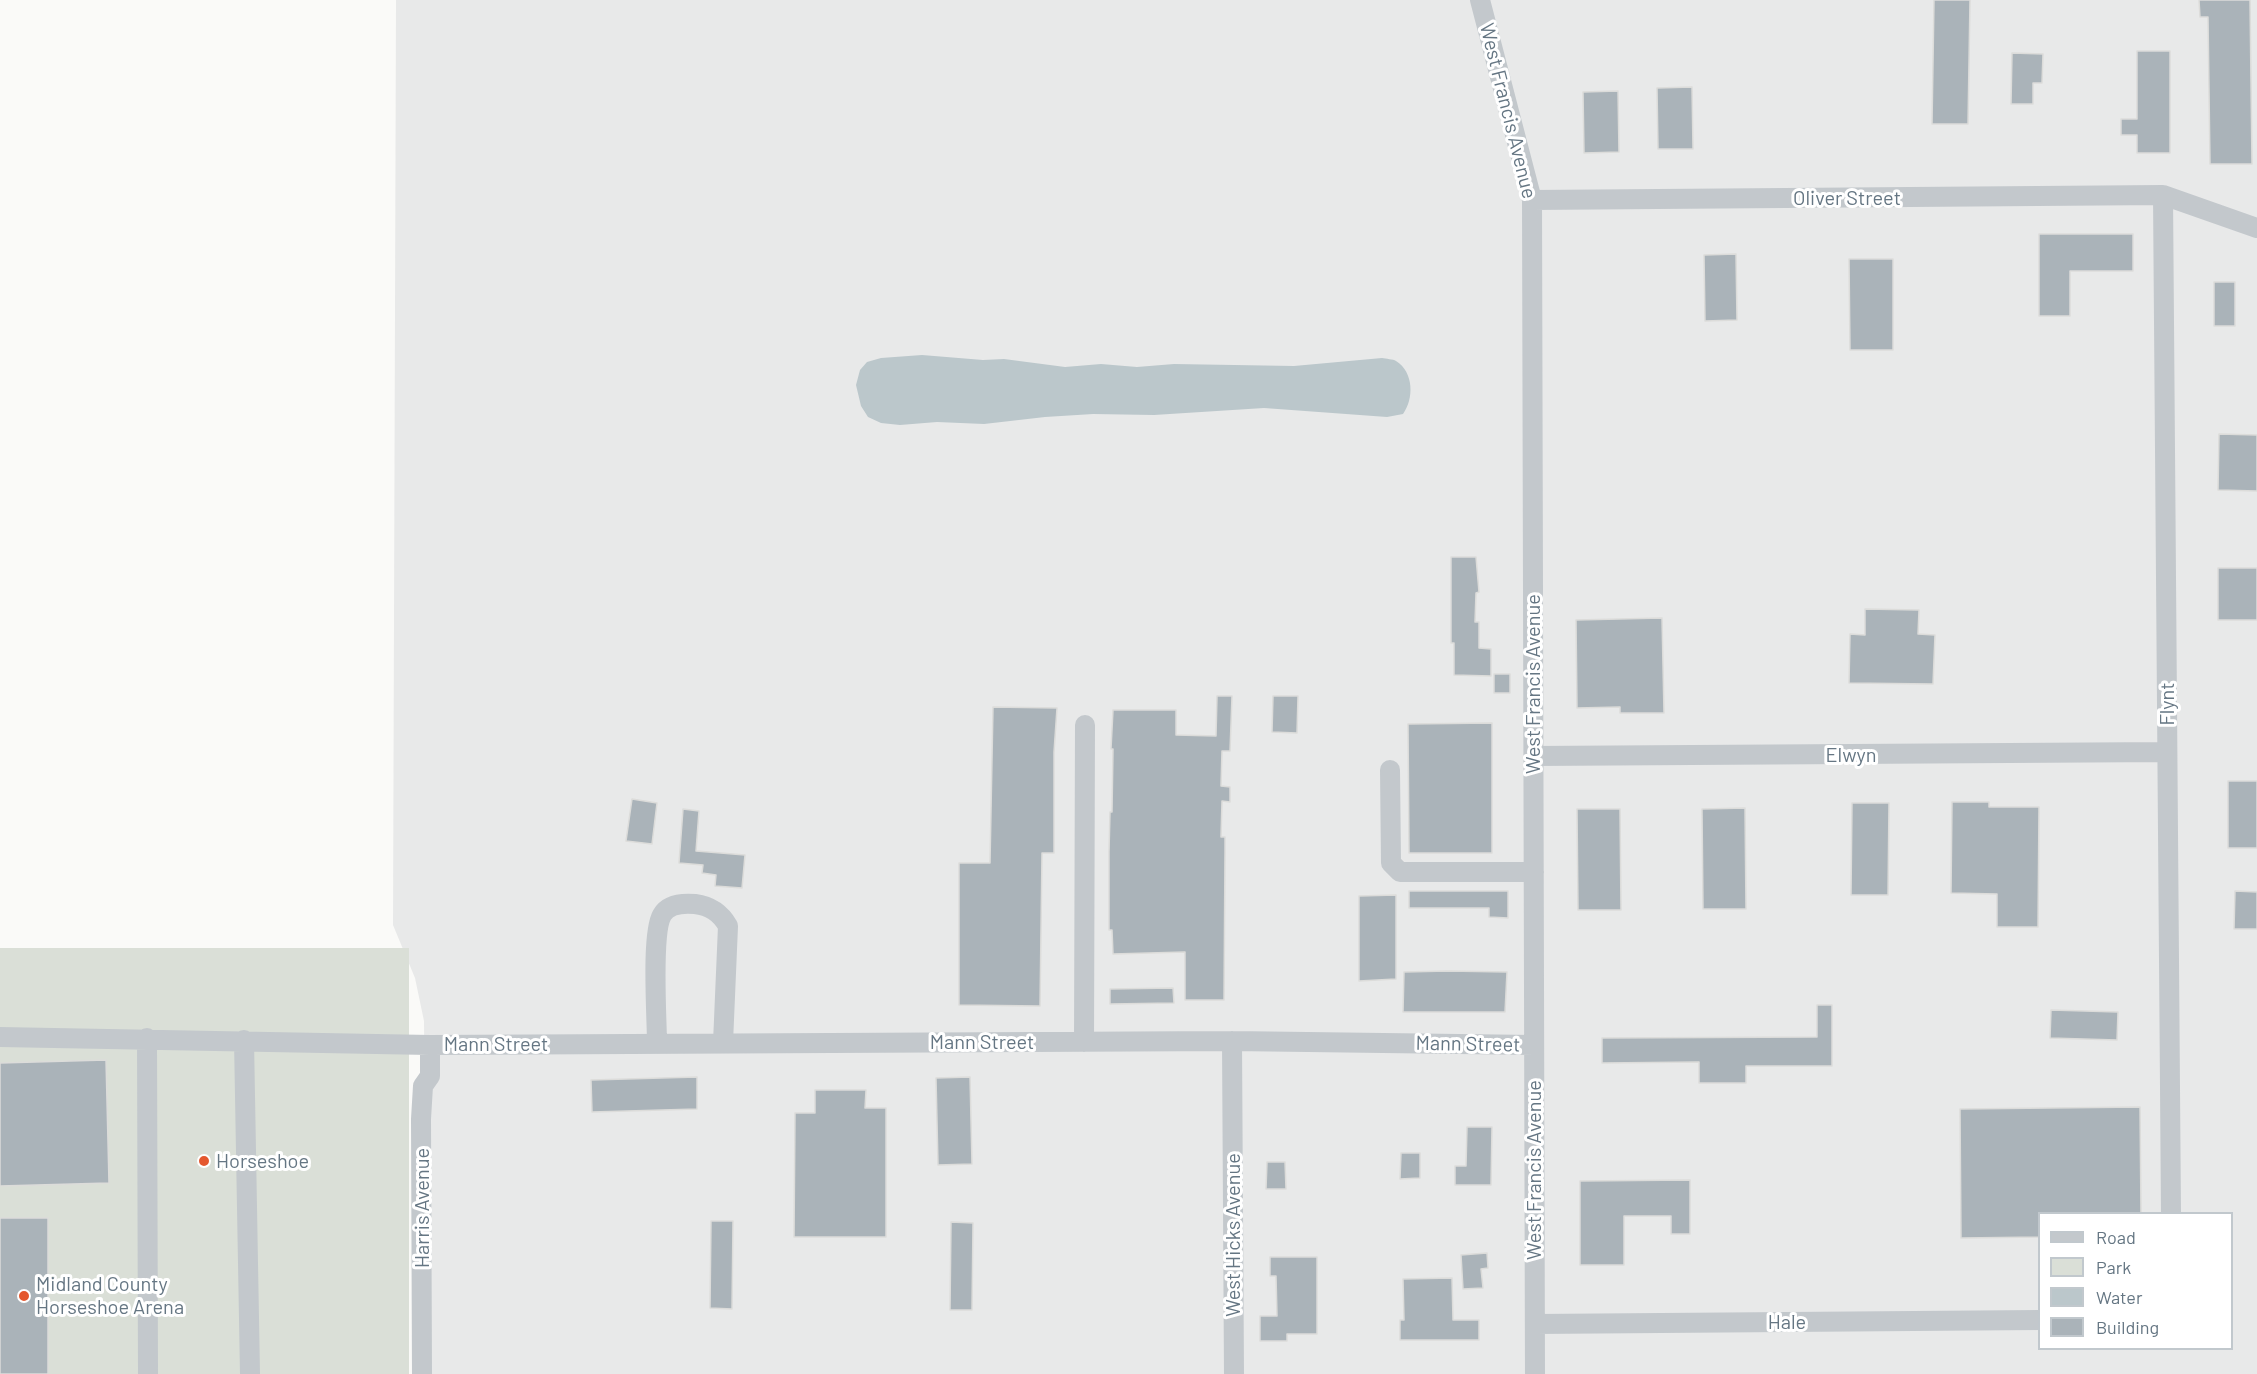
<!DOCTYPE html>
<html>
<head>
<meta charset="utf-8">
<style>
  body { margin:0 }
  #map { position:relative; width:2257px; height:1374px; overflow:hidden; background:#fafaf8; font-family:Barlow,sans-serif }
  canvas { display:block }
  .legend { position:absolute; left:2038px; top:1212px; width:195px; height:138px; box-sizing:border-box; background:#fff; border:2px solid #c1c8cd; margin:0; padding:8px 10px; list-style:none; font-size:18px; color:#657683 }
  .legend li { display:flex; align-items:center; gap:12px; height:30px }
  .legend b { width:30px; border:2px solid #c1c8cd }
</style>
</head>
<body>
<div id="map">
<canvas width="2257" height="1374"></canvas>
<ul class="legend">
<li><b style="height:8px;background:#c3c8cc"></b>Road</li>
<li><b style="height:16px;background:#dadfd7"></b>Park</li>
<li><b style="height:16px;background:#bbc7cb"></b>Water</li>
<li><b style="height:16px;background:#aab3b9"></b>Building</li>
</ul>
</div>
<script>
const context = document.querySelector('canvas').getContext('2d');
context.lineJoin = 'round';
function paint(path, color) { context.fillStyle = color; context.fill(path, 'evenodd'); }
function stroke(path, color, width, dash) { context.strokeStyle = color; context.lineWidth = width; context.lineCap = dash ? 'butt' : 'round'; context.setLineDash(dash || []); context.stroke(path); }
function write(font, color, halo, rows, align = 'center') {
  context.font = font + ' Barlow,sans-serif'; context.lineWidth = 6; context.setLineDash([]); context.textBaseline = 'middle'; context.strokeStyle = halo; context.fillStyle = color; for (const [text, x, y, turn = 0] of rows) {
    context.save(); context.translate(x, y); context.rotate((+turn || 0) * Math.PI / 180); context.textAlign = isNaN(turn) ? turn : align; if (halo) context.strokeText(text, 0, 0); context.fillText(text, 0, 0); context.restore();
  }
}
paint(new Path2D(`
  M 396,0 L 2257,0 L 2257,1374 L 427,1374 L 424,1021 L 415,978 L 393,925 ZM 2040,1214 L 2232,1214 L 2232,1348 L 2040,1348 Z`), '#e8e9e9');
paint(new Path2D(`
  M 0,948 L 409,948 L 409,1374 L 0,1374 Z`), '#dadfd7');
paint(new Path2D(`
  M 922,355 L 983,360 L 1004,359 L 1065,367 L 1101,364 L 1137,367 L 1174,364 L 1294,366 L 1382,358 C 1386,359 1393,359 1396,361 C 1414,372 1414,399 1403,414 L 1387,417 L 1264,408 L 1154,415 L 1093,414 L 1045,417 L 984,424 L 937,422 L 900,425 L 881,423 L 868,417 L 861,406 L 856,385 L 860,370 L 867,362 L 881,358 Z`), '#bbc7cb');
const building = new Path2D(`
  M 1934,0 L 1970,0 L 1968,124 L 1932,124 Z
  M 2199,0 L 2250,0 L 2252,164 L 2210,164 L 2208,17 L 2200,17 Z
  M 2137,51 L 2170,51 L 2170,153 L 2137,153 L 2137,135 L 2121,135 L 2121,119 L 2137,119 Z
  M 2012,53 L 2043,54 L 2042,83 L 2033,83 L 2033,104 L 2011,104 Z
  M 1692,87 L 1693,149 L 1658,149 L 1657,88 Z
  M 1618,91 L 1619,152 L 1584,153 L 1583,92 Z
  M 2039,234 L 2133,234 L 2133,271 L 2070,271 L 2070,316 L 2039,316 Z
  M 1736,254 L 1737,320 L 1705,321 L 1704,255 Z
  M 1849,259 L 1893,259 L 1893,350 L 1850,350 Z
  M 2214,282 L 2235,282 L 2235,326 L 2214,326 Z
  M 2219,434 L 2257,435 L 2257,491 L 2218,490 Z
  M 1451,557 L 1476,557 L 1479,592 L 1476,593 L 1475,622 L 1479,622 L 1479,648 L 1491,649 L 1491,676 L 1454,675 L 1454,643 L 1451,643 Z
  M 2218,568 L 2257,568 L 2257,620 L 2218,620 Z
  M 1865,609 L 1919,610 L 1918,634 L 1935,635 L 1933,684 L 1849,683 L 1850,634 L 1865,635 Z
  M 1662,618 L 1664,713 L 1620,713 L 1620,707 L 1577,708 L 1576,620 Z
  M 1494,674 L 1510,674 L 1510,693 L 1494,693 Z
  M 1217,696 L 1232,696 L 1230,751 L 1222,751 L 1221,786 L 1230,787 L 1230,802 L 1222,801 L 1221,837 L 1225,837 L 1225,852 L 1224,1000 L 1185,1000 L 1185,952 L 1113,954 L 1112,930 L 1109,930 L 1109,852 L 1110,812 L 1112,812 L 1113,749 L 1111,749 L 1113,710 L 1176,710 L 1176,735 L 1216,736 Z
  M 1273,696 L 1298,696 L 1297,733 L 1272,732 Z
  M 993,707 L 1057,708 L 1054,752 L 1054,853 L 1042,853 L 1040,1006 L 959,1005 L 959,863 L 990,863 Z
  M 1492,723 L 1492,853 L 1409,853 L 1408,724 Z
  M 2228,781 L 2257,781 L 2257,848 L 2228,848 Z
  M 632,799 L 657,803 L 652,844 L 626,841 Z
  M 1952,802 L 1989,802 L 1989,807 L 2039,807 L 2038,927 L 1997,927 L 1997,894 L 1951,893 Z
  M 1852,803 L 1889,803 L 1888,895 L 1851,895 Z
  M 1745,808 L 1746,909 L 1703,909 L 1702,809 Z
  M 683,809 L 699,811 L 696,851 L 745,855 L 742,888 L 715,886 L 716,875 L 702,873 L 703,865 L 679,863 Z
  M 1577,809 L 1620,809 L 1621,910 L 1578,910 Z
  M 1409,891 L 1508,891 L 1508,918 L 1489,917 L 1489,908 L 1409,908 Z
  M 2235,891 L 2257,892 L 2257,929 L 2234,929 Z
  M 1396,895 L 1396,979 L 1359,981 L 1359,896 Z
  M 1448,971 L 1507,972 L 1505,1012 L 1403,1012 L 1404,972 Z
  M 1173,988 L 1174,1003 L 1110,1004 L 1110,989 Z
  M 1817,1005 L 1832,1005 L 1832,1066 L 1746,1066 L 1746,1083 L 1699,1083 L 1699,1062 L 1602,1063 L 1602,1038 L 1817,1037 Z
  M 2051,1010 L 2118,1012 L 2117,1040 L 2050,1038 Z
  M 106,1060 L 109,1183 L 0,1186 L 0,1063 Z
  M 697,1077 L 697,1109 L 592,1112 L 591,1080 Z
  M 970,1077 L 972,1164 L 938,1165 L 936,1078 Z
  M 815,1090 L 866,1090 L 865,1108 L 886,1108 L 886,1237 L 794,1237 L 795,1113 L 815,1113 Z
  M 2140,1107 L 2141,1214 L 2040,1214 L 2040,1237 L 1961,1238 L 1960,1109 Z
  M 1467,1127 L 1492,1127 L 1491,1185 L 1455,1185 L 1455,1166 L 1466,1166 Z
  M 1401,1153 L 1420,1153 L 1420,1178 L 1400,1179 Z
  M 1267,1162 L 1285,1162 L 1286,1189 L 1266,1189 Z
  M 1690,1180 L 1690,1234 L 1671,1234 L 1671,1216 L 1624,1216 L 1624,1265 L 1580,1265 L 1580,1181 Z
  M 0,1218 L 48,1218 L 48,1374 L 0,1374 Z
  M 711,1221 L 733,1221 L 732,1309 L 710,1308 Z
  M 951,1222 L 973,1223 L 972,1310 L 950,1310 Z
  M 1487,1253 L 1488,1268 L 1481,1269 L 1483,1288 L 1463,1289 L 1461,1255 Z
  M 1270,1257 L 1317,1257 L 1317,1334 L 1287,1334 L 1287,1341 L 1260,1341 L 1260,1316 L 1277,1316 L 1276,1276 L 1270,1276 Z
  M 1452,1278 L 1453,1320 L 1479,1320 L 1479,1340 L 1400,1340 L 1400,1320 L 1404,1320 L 1403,1279 Z`);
paint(building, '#aab3b9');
stroke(building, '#dcdcda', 1.5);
stroke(new Path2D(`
  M 1480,0 L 1532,200 L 1535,1374
  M 2163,195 L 2171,1214
  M 1532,200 L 2163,195 L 2257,228
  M 1534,756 L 2167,752
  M 1390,770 L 1391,863 L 1400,872 L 1534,872
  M 0,1037 L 430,1045 L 1232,1041 L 1534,1045
  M 147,1038 L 148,1374
  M 244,1040 L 250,1374
  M 1232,1041 L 1234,1374
  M 1084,1042 L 1085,725
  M 657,1044 C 657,1018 651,934 662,915 C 668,904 683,903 695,904 C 710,906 720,912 728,926 L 723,1043
  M 1535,1324 L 2040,1320
  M 422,1374 L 421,1119 L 423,1086 L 430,1076 L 430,1045`), '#c3c8cc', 20);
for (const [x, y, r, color] of [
  [204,1161,6,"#e4572e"],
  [24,1296,6,"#e4572e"]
]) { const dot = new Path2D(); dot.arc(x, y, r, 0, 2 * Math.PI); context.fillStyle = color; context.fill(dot); stroke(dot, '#fff', 2); }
write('20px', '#657683', '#fff', [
  ["West Francis Avenue",1508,111,76],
  ["Oliver Street",1847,198],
  ["West Francis Avenue",1533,684,-90],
  ["Flynt",2167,704,-90],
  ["Elwyn",1851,755],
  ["Mann Street",982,1042],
  ["Mann Street",496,1044],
  ["Mann Street",1468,1044,1],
  ["West Francis Avenue",1534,1170,-90],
  ["Harris Avenue",422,1208,-90],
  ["West Hicks Avenue",1233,1235,-90],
  ["Hale",1787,1322]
]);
write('20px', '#657683', '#fff', [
  ["Horseshoe",216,1161],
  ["Midland County",36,1284],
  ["Horseshoe Arena",36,1307]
], 'left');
</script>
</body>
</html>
